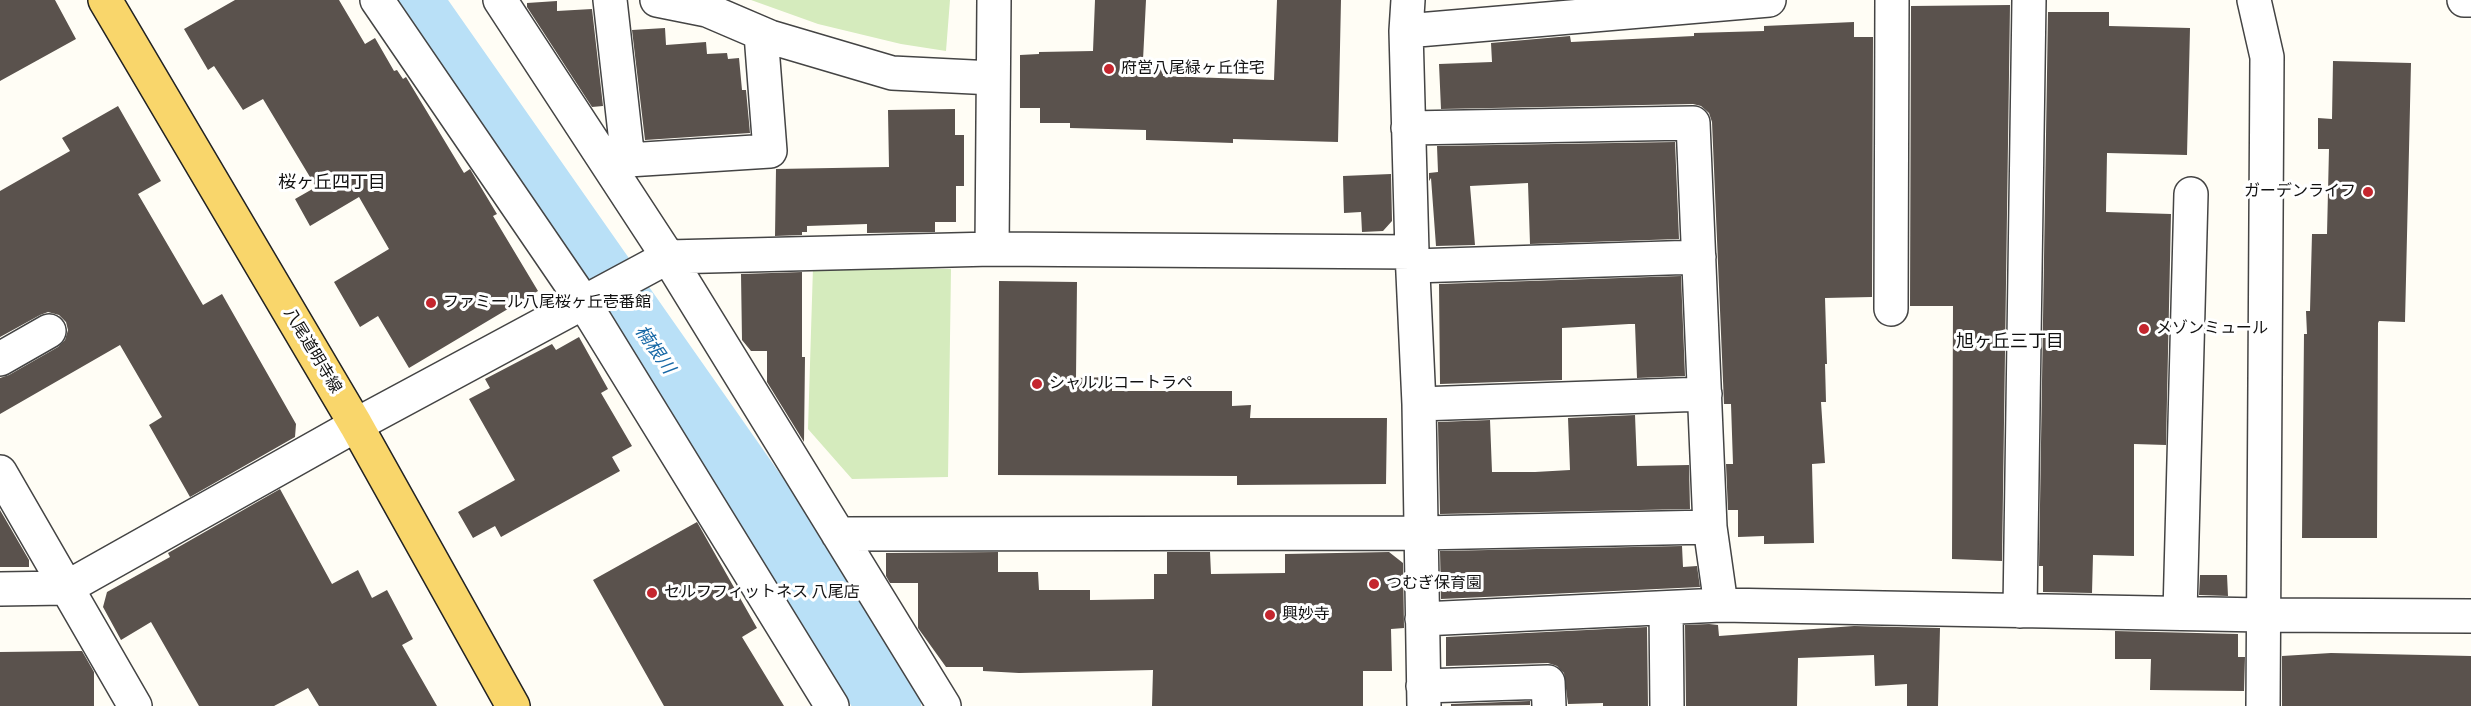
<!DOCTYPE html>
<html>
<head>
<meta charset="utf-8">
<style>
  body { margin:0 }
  canvas { display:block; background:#fffdf5 }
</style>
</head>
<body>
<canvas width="2471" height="706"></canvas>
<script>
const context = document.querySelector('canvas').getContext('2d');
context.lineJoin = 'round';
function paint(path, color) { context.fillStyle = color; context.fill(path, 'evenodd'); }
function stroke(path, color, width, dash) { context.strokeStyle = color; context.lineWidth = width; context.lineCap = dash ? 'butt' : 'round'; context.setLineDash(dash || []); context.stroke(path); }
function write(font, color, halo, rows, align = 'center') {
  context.font = font + ' "Source Serif 4","Noto Sans JP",serif'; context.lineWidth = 6; context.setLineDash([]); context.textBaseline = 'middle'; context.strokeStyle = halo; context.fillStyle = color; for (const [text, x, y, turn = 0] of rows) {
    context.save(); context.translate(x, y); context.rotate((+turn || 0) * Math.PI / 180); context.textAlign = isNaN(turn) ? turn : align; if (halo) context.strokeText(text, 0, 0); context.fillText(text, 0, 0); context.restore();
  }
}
paint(new Path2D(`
  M 751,0 L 950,0 L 946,51 L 901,44 L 818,24 Z
  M 813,267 L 951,269 L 948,477 L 852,479 L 808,429 Z`), '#d5ebbd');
stroke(new Path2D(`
  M 409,0 L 786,538 L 889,706`), '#b9e0f7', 64);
paint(new Path2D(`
  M 0,0 L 55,0 L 76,39 L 0,81 Z
  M 235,0 L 339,0 L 365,44 L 375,38 L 394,71 L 397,70 L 403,79 L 406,77 L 464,173 L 470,169 L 497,214 L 493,216 L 538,291 L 409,368 L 378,316 L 360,327 L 334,282 L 389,249 L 359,197 L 310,226 L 295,199 L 316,187 L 263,99 L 243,110 L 214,66 L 208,70 L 184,29 Z
  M 1095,0 L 1146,0 L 1143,60 L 1164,61 L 1163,76 L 1274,80 L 1277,0 L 1341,0 L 1338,142 L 1233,139 L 1233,143 L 1146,140 L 1146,130 L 1070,128 L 1070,123 L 1040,123 L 1040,108 L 1020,108 L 1020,55 L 1039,54 L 1039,52 L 1093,51 Z
  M 557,1 L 557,11 L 592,9 L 603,106 L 592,107 L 527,7 L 527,3 Z
  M 2010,5 L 2002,561 L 1952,559 L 1953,306 L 1910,306 L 1911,6 Z
  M 2048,12 L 2109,12 L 2109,26 L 2190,28 L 2187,155 L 2107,153 L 2106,212 L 2171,214 L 2166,445 L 2134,444 L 2134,556 L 2093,555 L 2092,593 L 2043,592 L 2043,566 L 2039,566 Z
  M 1854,22 L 1854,37 L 1873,37 L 1872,297 L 1825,298 L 1827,364 L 1825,364 L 1826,402 L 1821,402 L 1825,463 L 1812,464 L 1814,543 L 1764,544 L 1764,536 L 1738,537 L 1738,510 L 1728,510 L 1726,464 L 1733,464 L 1731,404 L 1724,404 L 1712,122 L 1709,113 L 1701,106 L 1693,104 L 1441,109 L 1439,64 L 1492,62 L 1491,43 L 1570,36 L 1571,42 L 1694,36 L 1694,33 L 1764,31 L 1764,26 Z
  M 665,28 L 666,45 L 706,42 L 707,54 L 727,53 L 728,59 L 739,58 L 742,90 L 746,90 L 750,133 L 645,140 L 632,30 Z
  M 2333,61 L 2411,63 L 2405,322 L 2379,321 L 2378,323 L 2377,538 L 2302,538 L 2304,334 L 2307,334 L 2306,311 L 2310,311 L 2312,234 L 2327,234 L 2329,149 L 2318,149 L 2318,118 L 2332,119 Z
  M 118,106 L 161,181 L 138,194 L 203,305 L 222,294 L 296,424 L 295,437 L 190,497 L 149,425 L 162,417 L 120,345 L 0,414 L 0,378 L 9,375 L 58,347 L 65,340 L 68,330 L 66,322 L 59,315 L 48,312 L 40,315 L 0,337 L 0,191 L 70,151 L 62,138 Z
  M 955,109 L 955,135 L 964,135 L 964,186 L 956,186 L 956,222 L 935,222 L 935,232 L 867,233 L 867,224 L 807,226 L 807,232 L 802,232 L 802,235 L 775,236 L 776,169 L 889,167 L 888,110 Z
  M 1675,142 L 1679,239 L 1530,244 L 1528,183 L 1470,186 L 1475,245 L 1436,246 L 1431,178 L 1429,181 L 1429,173 L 1438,172 L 1437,146 Z
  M 1391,174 L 1392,221 L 1383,231 L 1362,232 L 1361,212 L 1344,213 L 1343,176 Z
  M 802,272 L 802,357 L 805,357 L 804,442 L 767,382 L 767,351 L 751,351 L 742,340 L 741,274 Z
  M 1681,276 L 1685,376 L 1637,378 L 1635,324 L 1629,324 L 1562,328 L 1562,380 L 1440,384 L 1439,284 Z
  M 999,281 L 1077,282 L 1076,378 L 1112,377 L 1112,391 L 1232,391 L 1232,406 L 1251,405 L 1250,418 L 1387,418 L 1386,484 L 1237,485 L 1237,476 L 998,475 Z
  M 579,337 L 608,389 L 601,393 L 632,446 L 612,457 L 620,471 L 501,537 L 495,526 L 473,538 L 458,512 L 515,480 L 469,399 L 490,388 L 485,379 L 552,344 L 556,350 Z
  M 1635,415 L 1637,466 L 1689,465 L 1690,509 L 1440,514 L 1438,422 L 1490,420 L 1492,472 L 1535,472 L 1570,470 L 1568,418 Z
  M 280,489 L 332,584 L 358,570 L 372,598 L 387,590 L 413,639 L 402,645 L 437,706 L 319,706 L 308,688 L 274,706 L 199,706 L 151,622 L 121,640 L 103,607 L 107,592 L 170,557 L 168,553 Z
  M 0,510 L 29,560 L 29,567 L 0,567 Z
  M 697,522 L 757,628 L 742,637 L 784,706 L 664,706 L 593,580 Z
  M 1682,546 L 1683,567 L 1697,566 L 1700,587 L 1441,599 L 1440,551 Z
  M 998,552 L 998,572 L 1038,572 L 1039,590 L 1090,590 L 1090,600 L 1154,599 L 1154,574 L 1167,574 L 1167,552 L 1210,552 L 1211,574 L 1285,573 L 1285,554 L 1389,552 L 1403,563 L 1404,628 L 1391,629 L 1392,671 L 1363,671 L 1363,706 L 1152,706 L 1153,670 L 1019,673 L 983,671 L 983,667 L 946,667 L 918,628 L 918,583 L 890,583 L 886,576 L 886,553 Z
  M 2200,575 L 2227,575 L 2228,596 L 2199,595 Z
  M 1709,624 L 1718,625 L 1719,636 L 1854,626 L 1940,628 L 1938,706 L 1907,706 L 1907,684 L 1875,686 L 1874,655 L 1798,658 L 1797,706 L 1686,706 L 1685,625 Z
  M 1647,627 L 1648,706 L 1603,706 L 1603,703 L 1568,704 L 1564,673 L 1557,666 L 1548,663 L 1446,666 L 1446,637 Z
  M 2115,631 L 2238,634 L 2238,657 L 2245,657 L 2244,691 L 2150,690 L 2151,659 L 2115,659 Z
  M 82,651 L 94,672 L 94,706 L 0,706 L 0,652 Z
  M 2331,653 L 2471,656 L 2471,706 L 2282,706 L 2282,656 Z
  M 1530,701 L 1530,705 L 1451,706 L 1451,704 Z`), '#5a524d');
const minor = new Path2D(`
  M 377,0 L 584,303 L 832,706
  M 500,0 L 668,257 L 944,706
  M 610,0 L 628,160 L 613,172
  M 657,0 L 707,10 L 770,37 L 892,73 L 993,78
  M 1408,0 L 1406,31 L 1412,252 L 1419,404 L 1424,706
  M 2254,0 L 2267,57 L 2263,706
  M 2464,0 L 2471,0
  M 1406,31 L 1769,0
  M 1408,128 L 1693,123 L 1710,527
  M 628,160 L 770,151 L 761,34
  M 992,249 L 994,0
  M 1413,266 L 1699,257
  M 1891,309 L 1892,0
  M 0,359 L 49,331
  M 1419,404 L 1705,394
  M 0,472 L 135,706
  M 838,534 L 1421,533 L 1710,527 L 1721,605 L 2263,615 L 2471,616
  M 0,589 L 66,588 L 356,425 L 668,257 L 992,249 L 1412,252
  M 1666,608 L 1667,706
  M 2020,611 L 2029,0
  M 2180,613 L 2191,194
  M 1422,619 L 1721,605
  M 1423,686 L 1548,682 L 1549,706`);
const major = new Path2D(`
  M 105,0 L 356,425 L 513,706`);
stroke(minor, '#444', 36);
stroke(major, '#222', 36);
stroke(minor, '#fff', 33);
stroke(major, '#f9d66b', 33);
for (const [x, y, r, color] of [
  [1109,69,6,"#c4262e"],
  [2368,192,6,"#c4262e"],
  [431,303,6,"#c4262e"],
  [2144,329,6,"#c4262e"],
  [1037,384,6,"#c4262e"],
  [1374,584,6,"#c4262e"],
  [652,593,6,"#c4262e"],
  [1270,615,6,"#c4262e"]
]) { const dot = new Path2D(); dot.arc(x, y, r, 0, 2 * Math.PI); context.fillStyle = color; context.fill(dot); stroke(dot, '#fff', 2); }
write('16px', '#111', '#fff', [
  ["府営八尾緑ヶ丘住宅",1121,69],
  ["ガーデンライフ",2356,192,"right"],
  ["ファミール八尾桜ヶ丘壱番館",443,303],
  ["メゾンミュール",2156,329],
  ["シャルルコートラペ",1049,384],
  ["つむぎ保育園",1386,584],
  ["セルフフィットネス 八尾店",664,593],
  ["興妙寺",1282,615]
], 'left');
write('16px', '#111', '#fff', [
  ["八尾道明寺線",312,351,59]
]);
write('18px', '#111', '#fff', [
  ["桜ヶ丘四丁目",332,183],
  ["旭ヶ丘三丁目",2010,342]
]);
write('italic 18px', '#1768a6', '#fff', [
  ["楠根川",654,350,55]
]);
</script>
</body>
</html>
